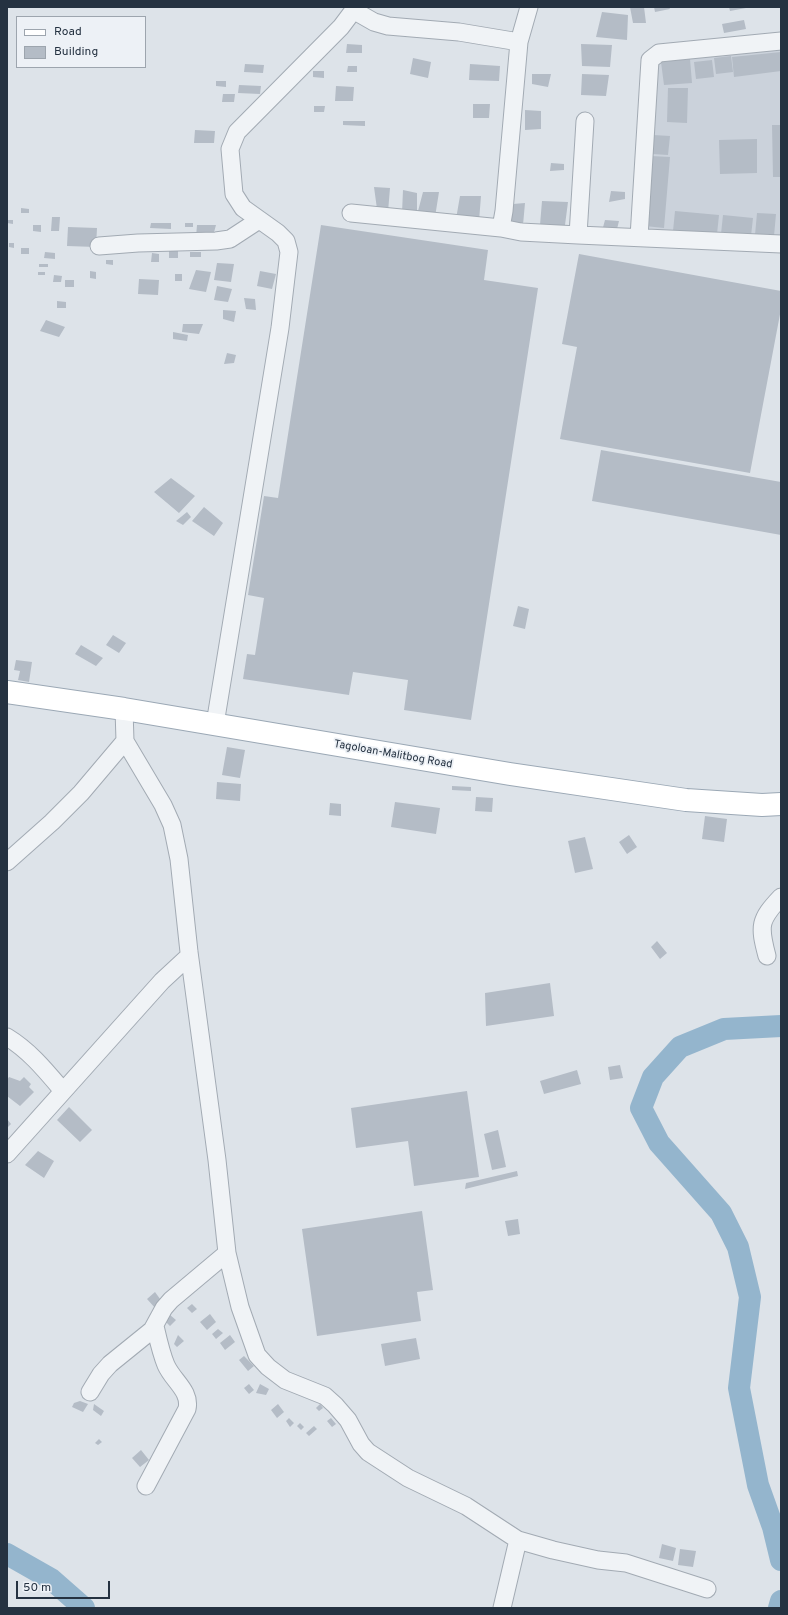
<!DOCTYPE html>
<html>
<head>
<meta charset="utf-8">
<style>
  body { margin:0 }
  #map { position:relative; width:788px; height:1615px; overflow:hidden; background:#dde3e9; font-family:Overpass,sans-serif }
  canvas { display:block }
  .frame { position:absolute; inset:0; border:8px solid #253241; pointer-events:none }
  .legend { position:absolute; left:16px; top:16px; width:130px; height:52px; box-sizing:border-box; background:#edf1f6; border:1px solid #9da5ae; margin:0; padding:5px 7px; list-style:none; font-size:12px; color:#253241 }
  .legend li { display:flex; align-items:center; gap:8px; height:20px }
  .legend b { width:20px; border:1px solid #9da5ae }
  .scale { position:absolute; left:16px; top:1581px; width:94px; height:18px; box-sizing:border-box; border:2px solid #253241; border-top:0; padding-left:5px; font-size:12px; line-height:14px; white-space:nowrap; color:#253241; -webkit-text-stroke:3px #edf1f6; paint-order:stroke }
</style>
</head>
<body>
<div id="map">
<canvas width="788" height="1615"></canvas>
<div class="frame"></div>
<ul class="legend">
<li><b style="height:5px;background:#fff"></b>Road</li>
<li><b style="height:11px;background:#b4bcc6"></b>Building</li>
</ul>
<div class="scale">50 m</div>
</div>
<script>
const context = document.querySelector('canvas').getContext('2d');
context.lineJoin = 'round';
function paint(path, color) { context.fillStyle = color; context.fill(path, 'evenodd'); }
function stroke(path, color, width, dash) { context.strokeStyle = color; context.lineWidth = width; context.lineCap = dash ? 'butt' : 'round'; context.setLineDash(dash || []); context.stroke(path); }
function write(font, color, halo, rows, align = 'center') {
  context.font = font + ' Overpass,sans-serif'; context.lineWidth = 3.5; context.setLineDash([]); context.textBaseline = 'middle'; context.strokeStyle = halo; context.fillStyle = color; for (const [text, x, y, turn = 0] of rows) {
    context.save(); context.translate(x, y); context.rotate((+turn || 0) * Math.PI / 180); context.textAlign = isNaN(turn) ? turn : align; if (halo) context.strokeText(text, 0, 0); context.fillText(text, 0, 0); context.restore();
  }
}
paint(new Path2D(`
  M 781,46 L 781,240 L 642,233 L 658,60 Z`), '#cbd2db');
stroke(new Path2D(`
  M 781,1026 L 724,1029 L 680,1047 L 653,1077 L 641,1108 L 659,1143 L 721,1213 L 738,1247 L 750,1297 L 739,1388 L 758,1485 L 773,1527 L 781,1560
  M 7,1554 L 51,1579 L 84,1608
  M 779,1608 L 781,1601`), '#94b5cd', 22);
paint(new Path2D(`
  M 630,7 L 644,7 L 646,23 L 633,23 Z
  M 654,7 L 669,7 L 670,9 L 655,12 Z
  M 729,7 L 746,7 L 746,8 L 730,11 Z
  M 602,12 L 628,15 L 627,40 L 596,37 Z
  M 744,20 L 746,29 L 724,33 L 722,24 Z
  M 347,44 L 362,45 L 362,53 L 346,53 Z
  M 581,44 L 612,45 L 610,67 L 582,66 Z
  M 781,52 L 781,71 L 734,77 L 732,57 Z
  M 731,56 L 733,72 L 716,74 L 714,58 Z
  M 413,58 L 431,62 L 428,78 L 410,74 Z
  M 690,59 L 692,83 L 664,85 L 661,62 Z
  M 712,60 L 714,77 L 696,79 L 694,62 Z
  M 245,64 L 264,65 L 263,73 L 244,72 Z
  M 470,64 L 500,66 L 499,81 L 469,80 Z
  M 348,66 L 357,66 L 357,72 L 347,72 Z
  M 313,71 L 324,71 L 324,78 L 313,77 Z
  M 532,74 L 551,74 L 548,87 L 532,84 Z
  M 582,74 L 609,75 L 606,96 L 581,95 Z
  M 216,81 L 226,81 L 226,87 L 216,86 Z
  M 239,85 L 261,86 L 260,94 L 238,93 Z
  M 336,86 L 354,87 L 353,101 L 335,101 Z
  M 668,88 L 688,88 L 687,123 L 667,122 Z
  M 223,94 L 235,94 L 234,102 L 222,102 Z
  M 473,104 L 490,104 L 489,118 L 473,118 Z
  M 314,106 L 325,106 L 324,112 L 314,112 Z
  M 525,110 L 541,111 L 541,129 L 525,130 Z
  M 343,121 L 365,121 L 365,126 L 343,125 Z
  M 772,125 L 781,125 L 781,177 L 773,177 Z
  M 195,130 L 215,131 L 214,143 L 194,143 Z
  M 653,135 L 670,136 L 668,155 L 652,154 Z
  M 757,139 L 757,173 L 720,174 L 719,140 Z
  M 651,156 L 670,157 L 664,228 L 645,226 Z
  M 551,163 L 564,164 L 564,170 L 550,171 Z
  M 374,187 L 390,188 L 388,212 L 377,209 Z
  M 403,190 L 417,193 L 417,215 L 402,213 Z
  M 611,191 L 625,192 L 625,199 L 609,202 Z
  M 423,192 L 439,192 L 435,217 L 417,215 Z
  M 460,196 L 481,196 L 479,221 L 456,219 Z
  M 542,201 L 568,202 L 565,225 L 540,225 Z
  M 525,203 L 523,225 L 510,222 L 513,204 Z
  M 21,208 L 29,209 L 29,213 L 21,213 Z
  M 675,211 L 719,215 L 717,234 L 673,231 Z
  M 757,213 L 776,214 L 774,236 L 755,235 Z
  M 723,215 L 753,218 L 751,236 L 721,234 Z
  M 52,217 L 60,217 L 59,231 L 51,231 Z
  M 7,220 L 13,220 L 13,224 L 7,223 Z
  M 605,220 L 619,221 L 616,233 L 602,231 Z
  M 151,223 L 171,223 L 171,229 L 150,228 Z
  M 185,223 L 193,223 L 193,227 L 185,227 Z
  M 33,225 L 41,225 L 41,232 L 33,231 Z
  M 197,225 L 216,225 L 213,236 L 196,237 Z
  M 321,225 L 488,250 L 484,280 L 538,288 L 471,720 L 404,710 L 408,680 L 353,672 L 349,695 L 243,679 L 247,654 L 255,655 L 264,598 L 248,595 L 264,496 L 278,498 Z
  M 68,227 L 97,228 L 96,247 L 67,246 Z
  M 9,243 L 14,243 L 14,248 L 9,247 Z
  M 21,248 L 29,248 L 29,254 L 21,254 Z
  M 169,250 L 178,250 L 178,258 L 169,258 Z
  M 45,252 L 55,253 L 55,259 L 44,258 Z
  M 190,252 L 201,252 L 201,257 L 190,257 Z
  M 152,253 L 159,254 L 159,262 L 151,262 Z
  M 579,254 L 781,291 L 781,309 L 750,473 L 560,439 L 577,347 L 562,344 Z
  M 106,260 L 113,260 L 113,265 L 106,264 Z
  M 217,263 L 234,264 L 231,282 L 214,280 Z
  M 39,264 L 48,264 L 48,267 L 39,267 Z
  M 196,270 L 211,272 L 206,292 L 189,289 Z
  M 90,271 L 96,272 L 96,279 L 90,278 Z
  M 260,271 L 276,274 L 272,289 L 257,286 Z
  M 38,272 L 45,272 L 45,275 L 38,275 Z
  M 175,274 L 182,274 L 182,281 L 175,281 Z
  M 54,275 L 62,276 L 61,282 L 53,282 Z
  M 139,279 L 159,280 L 158,295 L 138,294 Z
  M 65,280 L 74,280 L 74,287 L 65,287 Z
  M 217,286 L 232,289 L 228,302 L 214,300 Z
  M 244,298 L 255,299 L 256,310 L 246,309 Z
  M 57,301 L 66,302 L 66,308 L 57,308 Z
  M 223,310 L 236,311 L 234,322 L 223,319 Z
  M 46,320 L 65,327 L 59,337 L 40,331 Z
  M 183,324 L 203,324 L 199,334 L 182,332 Z
  M 173,332 L 188,335 L 187,341 L 173,339 Z
  M 227,353 L 236,355 L 234,363 L 224,364 Z
  M 601,450 L 781,482 L 781,535 L 592,501 Z
  M 171,478 L 195,496 L 179,513 L 154,492 Z
  M 204,507 L 223,523 L 214,536 L 192,521 Z
  M 187,512 L 191,517 L 183,525 L 176,521 Z
  M 518,606 L 529,609 L 525,629 L 513,626 Z
  M 113,635 L 126,643 L 119,653 L 106,645 Z
  M 81,645 L 103,658 L 96,666 L 75,654 Z
  M 16,660 L 32,662 L 29,682 L 18,680 L 20,671 L 14,670 Z
  M 227,747 L 245,750 L 240,778 L 222,775 Z
  M 217,782 L 241,784 L 240,801 L 216,799 Z
  M 452,786 L 471,787 L 471,791 L 452,790 Z
  M 476,797 L 493,798 L 492,812 L 475,811 Z
  M 395,802 L 440,808 L 436,834 L 391,827 Z
  M 330,803 L 341,804 L 341,816 L 329,815 Z
  M 705,816 L 727,819 L 724,842 L 702,839 Z
  M 629,835 L 637,847 L 627,854 L 619,842 Z
  M 585,837 L 593,869 L 575,873 L 568,841 Z
  M 657,941 L 667,953 L 660,959 L 651,947 Z
  M 550,983 L 554,1016 L 486,1026 L 485,993 Z
  M 620,1065 L 623,1078 L 610,1080 L 608,1067 Z
  M 577,1070 L 581,1084 L 544,1094 L 540,1081 Z
  M 9,1077 L 20,1081 L 24,1077 L 31,1084 L 29,1087 L 34,1092 L 20,1106 L 7,1096 L 7,1080 Z
  M 467,1091 L 479,1177 L 414,1186 L 408,1141 L 356,1148 L 351,1108 Z
  M 69,1107 L 92,1130 L 80,1142 L 57,1120 Z
  M 7,1119 L 11,1124 L 7,1128 Z
  M 498,1130 L 506,1167 L 492,1170 L 484,1134 Z
  M 38,1151 L 54,1161 L 44,1178 L 25,1165 Z
  M 517,1171 L 518,1176 L 465,1189 L 466,1183 Z
  M 422,1211 L 433,1290 L 417,1292 L 421,1321 L 317,1336 L 302,1229 Z
  M 518,1219 L 520,1234 L 508,1236 L 505,1221 Z
  M 155,1292 L 163,1303 L 156,1309 L 147,1299 Z
  M 192,1304 L 197,1309 L 192,1313 L 187,1308 Z
  M 210,1314 L 216,1322 L 207,1330 L 200,1322 Z
  M 170,1315 L 176,1320 L 170,1326 L 164,1320 Z
  M 218,1329 L 223,1333 L 216,1339 L 212,1334 Z
  M 178,1335 L 184,1341 L 177,1347 L 174,1344 Z
  M 230,1335 L 235,1342 L 225,1350 L 220,1343 Z
  M 416,1338 L 420,1359 L 385,1366 L 381,1344 Z
  M 244,1356 L 254,1366 L 248,1371 L 239,1360 Z
  M 249,1384 L 254,1390 L 249,1394 L 244,1388 Z
  M 260,1384 L 269,1389 L 266,1395 L 256,1393 Z
  M 80,1401 L 88,1404 L 83,1412 L 72,1407 L 74,1403 Z
  M 94,1404 L 104,1411 L 101,1416 L 93,1410 Z
  M 278,1404 L 284,1412 L 277,1418 L 271,1410 Z
  M 320,1404 L 323,1408 L 319,1411 L 316,1408 Z
  M 289,1418 L 294,1423 L 290,1427 L 286,1421 Z
  M 331,1418 L 336,1424 L 332,1427 L 327,1421 Z
  M 300,1423 L 304,1427 L 301,1430 L 297,1426 Z
  M 314,1426 L 317,1429 L 309,1436 L 306,1433 Z
  M 99,1439 L 102,1442 L 98,1445 L 95,1443 Z
  M 141,1450 L 149,1460 L 140,1467 L 132,1458 Z
  M 662,1544 L 676,1548 L 673,1561 L 659,1558 Z
  M 680,1549 L 696,1551 L 693,1567 L 678,1565 Z`), '#b4bcc6');
const minor = new Path2D(`
  M 529,7 L 519,42 L 504,211 L 501,228 L 521,232 L 578,235 L 781,244
  M 353,10 L 374,22 L 388,26 L 459,32 L 519,42
  M 351,213 L 501,228
  M 578,235 L 585,121
  M 639,237 L 650,60 L 659,53 L 781,41
  M 99,246 L 138,243 L 216,241 L 230,239 L 259,220
  M 124,709 L 125,741 L 163,805 L 172,825 L 179,859 L 189,952 L 217,1160 L 227,1253 L 240,1307 L 257,1355 L 268,1367 L 285,1380 L 325,1396 L 335,1405 L 348,1420 L 361,1444 L 368,1452 L 408,1478 L 466,1506 L 518,1540 L 553,1550 L 598,1560 L 626,1563 L 707,1589
  M 215,724 L 280,328 L 289,252 L 286,241 L 278,233 L 243,208 L 234,194 L 230,149 L 237,132 L 341,27 L 356,7
  M 7,862 L 52,822 L 81,793 L 125,741
  M 767,956 C 759,926 759,920 781,897
  M 7,1037 C 30,1051 46,1071 63,1091
  M 7,1154 L 162,981 L 189,956
  M 90,1392 L 101,1374 L 110,1364 L 152,1330 L 164,1308 L 171,1300 L 227,1253
  M 146,1486 L 187,1409 C 191,1391 173,1381 166,1365 C 161,1353 158,1339 155,1326
  M 502,1608 L 518,1540`);
const major = new Path2D(`
  M 7,692 L 124,709 L 510,774 L 686,800 L 762,805 L 781,804`);
stroke(minor, '#a2aab3', 19);
stroke(major, '#9ba8b5', 24);
stroke(minor, '#f0f3f6', 17);
stroke(major, '#fff', 22);
write('11px', '#253241', '#edf1f6', [
  ["Tagoloan-Malitbog Road",393,755,10]
]);
</script>
</body>
</html>
